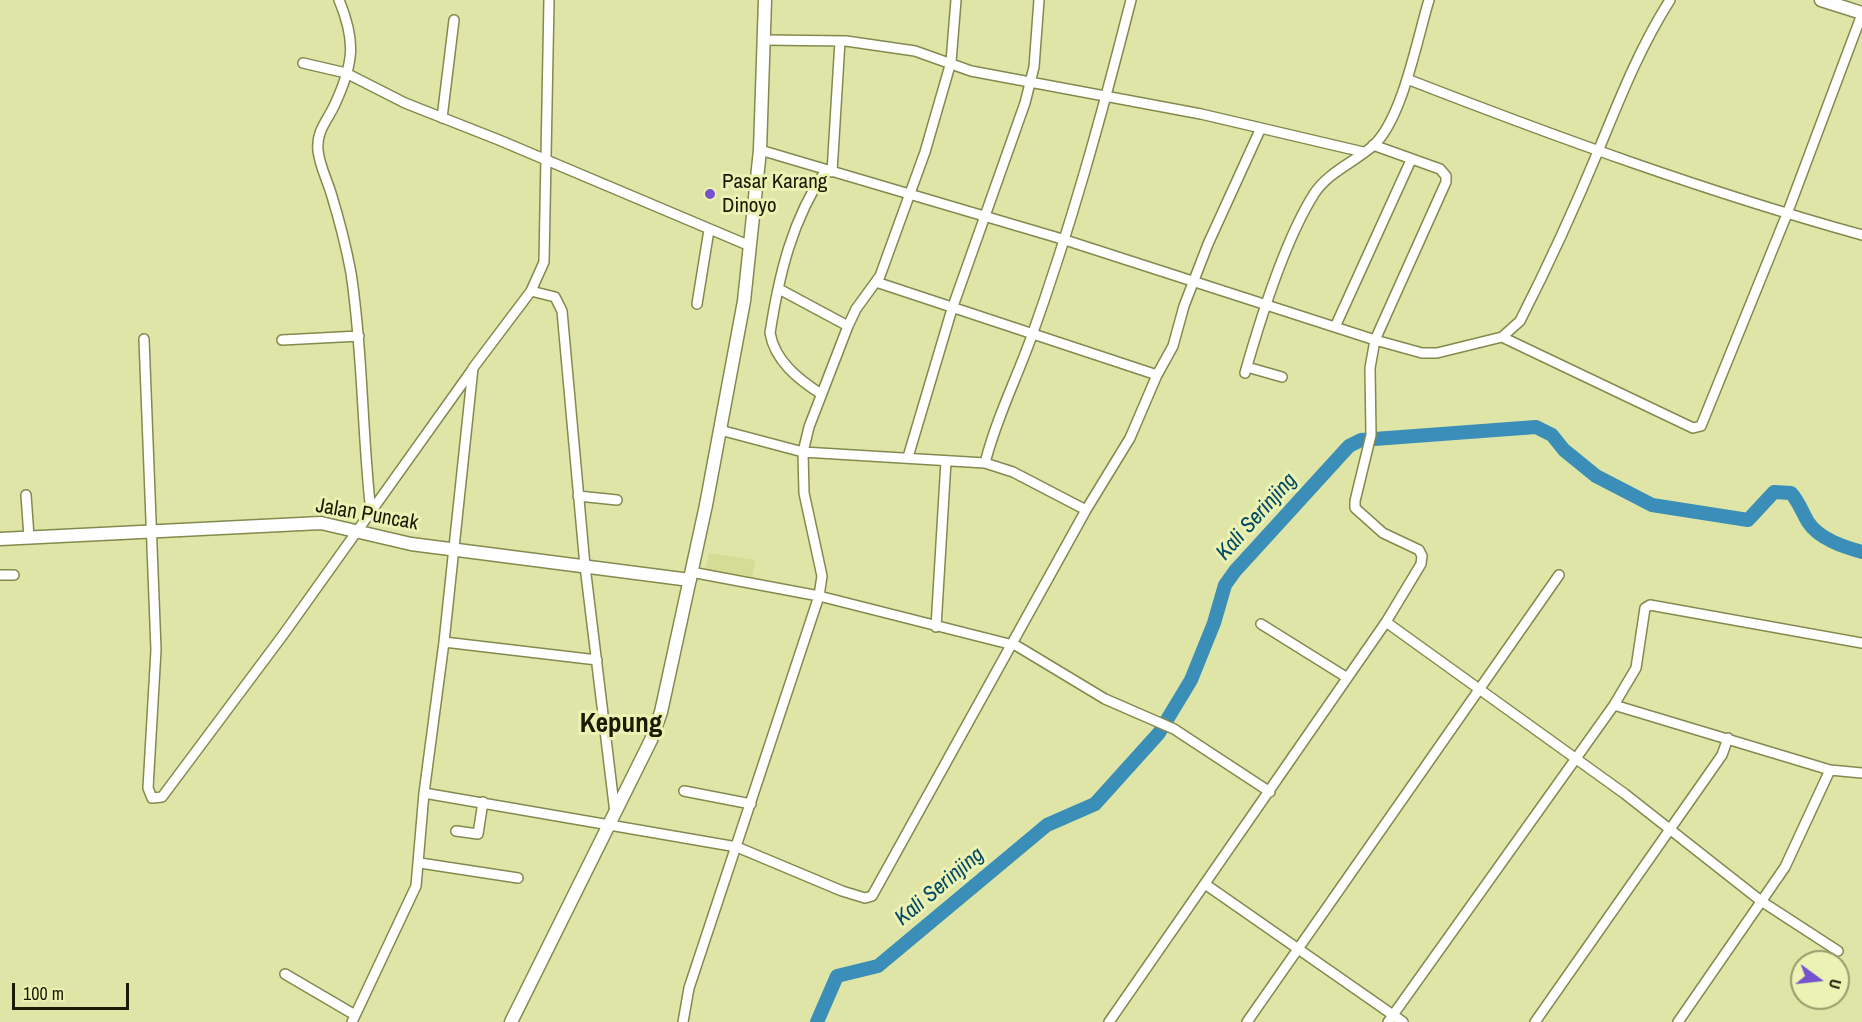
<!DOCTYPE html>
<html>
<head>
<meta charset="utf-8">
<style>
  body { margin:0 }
  #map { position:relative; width:1862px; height:1022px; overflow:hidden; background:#dee5a6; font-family:"Archivo Narrow",sans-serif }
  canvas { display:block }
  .north { position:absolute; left:1790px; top:950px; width:60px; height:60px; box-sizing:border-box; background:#ebf2b3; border:2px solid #979c6d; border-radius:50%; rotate:105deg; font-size:16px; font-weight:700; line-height:24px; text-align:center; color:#191b03 }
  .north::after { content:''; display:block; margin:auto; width:21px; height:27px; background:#7653cc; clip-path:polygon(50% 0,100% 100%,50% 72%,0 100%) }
  .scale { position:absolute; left:12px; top:983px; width:117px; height:27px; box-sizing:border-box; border:3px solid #191b03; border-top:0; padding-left:8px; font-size:18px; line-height:21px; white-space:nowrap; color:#191b03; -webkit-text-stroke:4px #ebf2b3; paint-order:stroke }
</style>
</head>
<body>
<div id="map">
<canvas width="1862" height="1022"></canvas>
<div class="north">U</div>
<div class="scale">100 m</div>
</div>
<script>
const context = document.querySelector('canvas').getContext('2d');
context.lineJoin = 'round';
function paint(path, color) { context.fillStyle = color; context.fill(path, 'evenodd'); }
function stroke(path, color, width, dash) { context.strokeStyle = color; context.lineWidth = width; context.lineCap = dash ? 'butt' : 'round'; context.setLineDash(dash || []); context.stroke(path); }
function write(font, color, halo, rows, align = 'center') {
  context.font = font + ' "Archivo Narrow",sans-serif'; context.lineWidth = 6; context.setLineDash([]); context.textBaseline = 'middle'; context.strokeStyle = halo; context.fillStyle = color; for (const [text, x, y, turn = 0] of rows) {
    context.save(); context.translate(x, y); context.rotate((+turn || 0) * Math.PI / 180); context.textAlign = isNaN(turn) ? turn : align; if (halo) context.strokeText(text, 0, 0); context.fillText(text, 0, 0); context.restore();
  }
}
paint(new Path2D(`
  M 709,553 L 755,560 L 752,577 L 705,570 Z`), '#d5dc96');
stroke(new Path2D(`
  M 817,1022 L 837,976 L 878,966 L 1047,825 L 1095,804 L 1159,733 L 1191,680 L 1214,623 L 1225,585 L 1235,571 L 1349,446 L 1361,440 L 1536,427 L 1552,435 L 1564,450 L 1596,476 L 1652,505 L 1748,520 L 1774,492 L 1791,493 C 1799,502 1802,512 1808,522 C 1819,539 1844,547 1862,552`), '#3a8eb7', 14);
const street = new Path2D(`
  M 339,0 C 356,41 354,63 335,104 C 328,120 316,131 318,150 C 319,164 327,180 331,193 C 339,219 346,246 351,273 C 363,353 362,433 371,513
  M 764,40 L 846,41 L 915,51 L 971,71 L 1201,114 L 1363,152
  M 303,63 L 346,73 L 405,103 L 499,140 L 750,246
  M 1407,79 C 1556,137 1707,192 1862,235
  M 442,118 L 454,20
  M 760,150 L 1062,239 L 1375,340 L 1422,353 L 1437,353 L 1502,337 L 1520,321 C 1548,266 1575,207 1599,149 C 1620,98 1640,47 1670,0
  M 832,172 L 840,41
  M 876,282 L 1157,375
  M 779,289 L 848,326
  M 531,291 L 555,297 L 562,311 L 585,566 L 615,813
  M 697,304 L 709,230
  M 1335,327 L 1411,160
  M 1502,337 L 1693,428 L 1701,426 L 1787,214 L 1862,14
  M 144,339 L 156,650 L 148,788 L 152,798 L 162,797 L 283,635 L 472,370
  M 282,340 L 359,336
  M 1247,367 L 1282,377
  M 1245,373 C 1260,320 1285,240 1314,194 C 1328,172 1355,162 1374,145 C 1403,117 1417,39 1429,0
  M 821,394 C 798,379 775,361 770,333 C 779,275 792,219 826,170
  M 720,430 L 803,452 L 985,463 L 1013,472 L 1086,510
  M 908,457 L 952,309 L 1025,103 L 1034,67 L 1039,0
  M 985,463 C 996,419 1016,380 1031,338 C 1071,227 1102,114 1131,0
  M 26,495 L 29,537
  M 578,496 L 617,500
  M 691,572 L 819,596 L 1017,646 L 1105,699 L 1174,729 L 1270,792
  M 0,575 L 14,575
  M 1386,622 L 1625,794 L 1761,901 L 1838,951
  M 1261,624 L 1346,677
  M 936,627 L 946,461
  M 444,642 L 597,660
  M 1614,705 L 1830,770 L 1862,773
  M 684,791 L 751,804
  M 424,793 L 737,847 L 842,891 L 865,898 L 872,896 L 1086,510 L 1130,438 L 1157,375 L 1173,346 L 1184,306 L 1208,244 L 1260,130
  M 456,831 L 478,834 L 483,802
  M 420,863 L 518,878
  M 1205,884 L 1403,1022
  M 285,974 L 355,1015
  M 352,1022 L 416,886 L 424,793 L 444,642 L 473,368 L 531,291 L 544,262 L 549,0
  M 683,1022 L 689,988 L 819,596 L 822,576 L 804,493 L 803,452 L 809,427 L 848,326 L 856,309 L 880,276 L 925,152 L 951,62 L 956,0
  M 1109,1022 L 1386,622 L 1421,564 L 1422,556 L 1419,550 L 1383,533 L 1355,508 L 1355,501 L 1371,435 L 1370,368 L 1375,340 L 1446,182 L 1446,176 L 1440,169 L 1373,145
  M 1247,1022 L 1559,575
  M 1388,1022 L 1614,705 L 1636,668 L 1645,608 L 1650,605 L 1862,643
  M 1535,1022 L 1722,755 L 1728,738
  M 1678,1022 L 1785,867 L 1830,770`);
const secondary = new Path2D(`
  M 1821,0 L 1862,13
  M 0,539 L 321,523 L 411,544 L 690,580
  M 511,1022 L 651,740 L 661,712 L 706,505 L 744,301 L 760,150 L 765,0`);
stroke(street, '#84894e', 12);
stroke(secondary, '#84894e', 15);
stroke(street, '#fff', 9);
stroke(secondary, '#fff', 12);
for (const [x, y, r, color] of [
  [710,194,6,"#7653cc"]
]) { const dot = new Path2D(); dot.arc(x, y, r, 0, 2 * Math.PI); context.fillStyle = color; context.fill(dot); stroke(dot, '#ebf2b3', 2); }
write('21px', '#191b03', '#ebf2b3', [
  ["Pasar Karang",722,182],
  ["Dinoyo",722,206]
], 'left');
write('21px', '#191b03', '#ebf2b3', [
  ["Jalan Puncak",367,515,10]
]);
write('italic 22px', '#014a67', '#ebf2b3', [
  ["Kali Serinjing",1257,517,-48],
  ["Kali Serinjing",940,887,-40]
]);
write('bold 27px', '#191b03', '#ebf2b3', [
  ["Kepung",621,725]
]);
</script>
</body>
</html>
